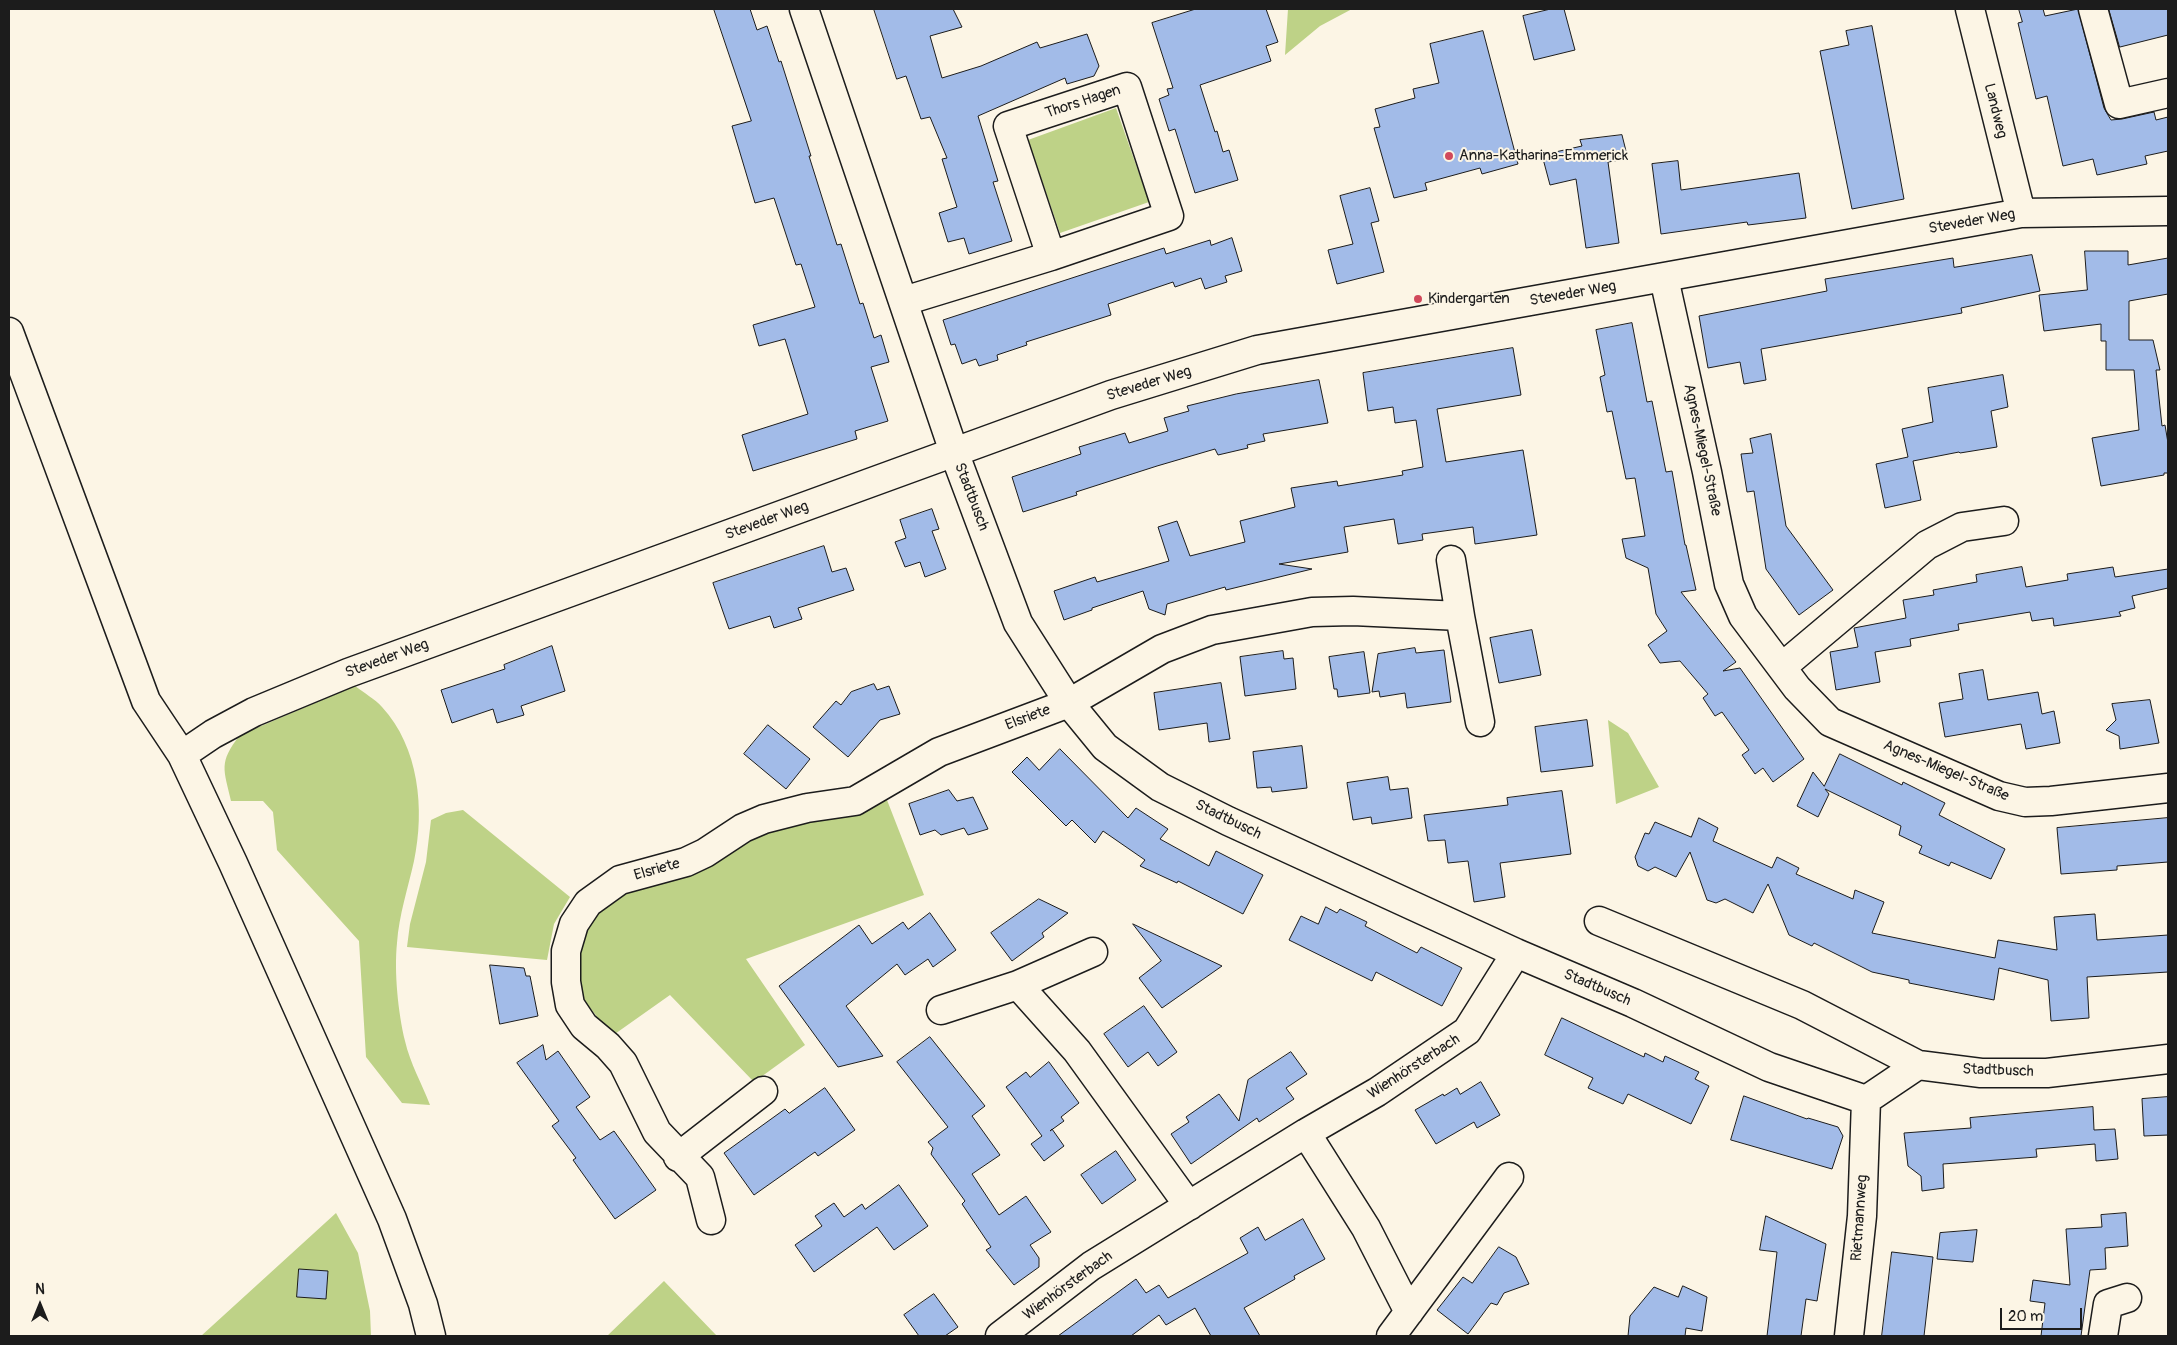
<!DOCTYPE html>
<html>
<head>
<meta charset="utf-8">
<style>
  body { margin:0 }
  #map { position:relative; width:2177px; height:1345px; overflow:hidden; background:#fcf5e5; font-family:Pangolin,sans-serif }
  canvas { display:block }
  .frame { position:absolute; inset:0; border:10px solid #1c1c1c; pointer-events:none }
  .north { position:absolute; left:15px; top:1280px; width:50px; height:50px; -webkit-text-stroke:4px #fcf5e5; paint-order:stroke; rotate:0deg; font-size:14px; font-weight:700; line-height:20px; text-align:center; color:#1c1c1c }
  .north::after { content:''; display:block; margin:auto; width:18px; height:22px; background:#1c1c1c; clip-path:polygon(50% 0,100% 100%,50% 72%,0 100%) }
  .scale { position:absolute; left:2000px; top:1308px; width:82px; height:22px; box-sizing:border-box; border:2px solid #1c1c1c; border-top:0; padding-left:6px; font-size:15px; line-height:18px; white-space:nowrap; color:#1c1c1c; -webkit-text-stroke:4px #fcf5e5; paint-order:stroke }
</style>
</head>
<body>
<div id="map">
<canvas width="2177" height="1345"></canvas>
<div class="frame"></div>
<div class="north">N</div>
<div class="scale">20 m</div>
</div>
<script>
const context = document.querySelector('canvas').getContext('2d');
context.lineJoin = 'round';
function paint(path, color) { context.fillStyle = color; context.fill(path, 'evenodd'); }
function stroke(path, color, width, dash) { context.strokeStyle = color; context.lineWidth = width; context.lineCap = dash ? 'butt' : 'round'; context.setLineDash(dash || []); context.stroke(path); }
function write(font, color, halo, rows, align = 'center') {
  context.font = font + ' Pangolin,sans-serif'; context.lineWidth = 4; context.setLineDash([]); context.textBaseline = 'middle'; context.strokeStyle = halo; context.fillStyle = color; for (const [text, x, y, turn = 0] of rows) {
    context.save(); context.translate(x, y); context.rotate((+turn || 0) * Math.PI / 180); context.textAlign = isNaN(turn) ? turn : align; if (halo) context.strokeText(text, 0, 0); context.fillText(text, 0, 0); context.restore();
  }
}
paint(new Path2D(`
  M 1288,9 L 1352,9 L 1320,26 L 1285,55 Z
  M 1116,108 L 1149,202 L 1060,233 L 1028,140 Z
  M 355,686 C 364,693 375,699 382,707 C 419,747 425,809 414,861 C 408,888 399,915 397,943 C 394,972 398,1012 405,1041 C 410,1063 422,1084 430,1105 L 402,1103 L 366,1057 L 359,941 L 277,850 L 273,812 L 263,801 L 231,801 C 224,769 218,763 240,735 Z
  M 1608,720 L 1628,733 L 1659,787 L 1616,804 Z
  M 887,800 L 924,895 L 746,959 L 805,1045 L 754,1082 L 670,995 L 612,1036 L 584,1000 L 576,963 L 594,913 L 622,893 L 734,849 L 778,828 L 844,816 Z
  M 463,810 L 570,897 L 554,924 L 547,960 L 407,947 L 410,924 L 426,862 L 431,820 L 446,813 Z
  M 336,1213 L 358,1253 L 370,1311 L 371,1336 L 201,1336 Z
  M 664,1281 L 717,1336 L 607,1336 Z`), '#bed287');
const building = new Path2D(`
  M 714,9 L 750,9 L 757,30 L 767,26 L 779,62 L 781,61 L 811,156 L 809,156 L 837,245 L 841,244 L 860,304 L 863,303 L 874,338 L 881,335 L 889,362 L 871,367 L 888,421 L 855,431 L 857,439 L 753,471 L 742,435 L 808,414 L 785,339 L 759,346 L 753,325 L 815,307 L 801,264 L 796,265 L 774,198 L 755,203 L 732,126 L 751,121 Z
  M 874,9 L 953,9 L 962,27 L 930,36 L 942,78 L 981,66 L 1037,42 L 1040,48 L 1087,34 L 1099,66 L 1094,76 L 1067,84 L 1065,78 L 978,116 L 998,181 L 993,182 L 1012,241 L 969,254 L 964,238 L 948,242 L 939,213 L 957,207 L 942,159 L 947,158 L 930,117 L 921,119 L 906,76 L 897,79 Z
  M 1196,9 L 1266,9 L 1278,42 L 1266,46 L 1271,61 L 1200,85 L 1215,132 L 1217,131 L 1223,152 L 1229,150 L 1238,180 L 1195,193 L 1175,129 L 1169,131 L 1159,99 L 1169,95 L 1167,89 L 1173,88 L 1152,23 Z
  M 1551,9 L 1564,9 L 1575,50 L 1534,60 L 1523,16 Z
  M 2019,9 L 2043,9 L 2045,16 L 2078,9 L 2104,108 L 2108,115 L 2111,120 L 2122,119 L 2154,112 L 2156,120 L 2168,117 L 2168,151 L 2145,156 L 2147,164 L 2097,175 L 2093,159 L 2063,166 L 2047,96 L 2036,99 L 2018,23 L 2022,22 Z
  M 2109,9 L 2168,9 L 2168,35 L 2120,47 Z
  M 1872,26 L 1904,199 L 1852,209 L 1820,51 L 1849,45 L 1846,31 Z
  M 1483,31 L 1518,164 L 1482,174 L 1480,168 L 1425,183 L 1427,190 L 1394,198 L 1374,128 L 1380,127 L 1375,109 L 1415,98 L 1413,89 L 1439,83 L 1430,44 Z
  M 1622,135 L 1628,159 L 1608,162 L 1619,243 L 1586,248 L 1576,179 L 1550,185 L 1542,155 L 1582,146 L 1580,140 Z
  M 1678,161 L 1681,190 L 1799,173 L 1806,218 L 1748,225 L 1747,222 L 1661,234 L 1652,164 Z
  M 1370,188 L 1379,221 L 1371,223 L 1384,272 L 1337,284 L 1328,250 L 1353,244 L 1340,196 Z
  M 1232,238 L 1242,271 L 1225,276 L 1227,282 L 1205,289 L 1201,278 L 1175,287 L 1173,282 L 1108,304 L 1111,315 L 1026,342 L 1027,345 L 997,355 L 998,360 L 979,366 L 976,359 L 962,364 L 955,344 L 951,345 L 943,320 L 1164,248 L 1166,254 L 1210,240 L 1211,245 Z
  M 2085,251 L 2128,251 L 2128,265 L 2168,258 L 2168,294 L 2129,301 L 2129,340 L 2153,340 L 2160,370 L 2156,370 L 2162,426 L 2165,425 L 2168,443 L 2168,473 L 2164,473 L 2164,475 L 2101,486 L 2092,438 L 2139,430 L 2134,370 L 2106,370 L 2106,341 L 2101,341 L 2101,324 L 2044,331 L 2039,295 L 2087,290 Z
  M 2032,255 L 2040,291 L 1961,308 L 1962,313 L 1761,349 L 1766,380 L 1744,384 L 1740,362 L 1708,368 L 1699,316 L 1827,291 L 1825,279 L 1953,258 L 1954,267 Z
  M 1632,323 L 1647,402 L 1652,401 L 1666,472 L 1672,471 L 1685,545 L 1686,545 L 1696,590 L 1681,592 L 1736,662 L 1723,671 L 1740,668 L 1804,759 L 1773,782 L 1763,768 L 1755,774 L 1742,755 L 1749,750 L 1722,712 L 1715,716 L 1703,698 L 1708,694 L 1680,661 L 1660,663 L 1648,645 L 1667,631 L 1656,614 L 1648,568 L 1626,558 L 1622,539 L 1645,536 L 1635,478 L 1626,479 L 1612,411 L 1607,412 L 1600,377 L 1605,375 L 1596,330 Z
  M 1513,348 L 1521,395 L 1437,409 L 1446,462 L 1523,450 L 1537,535 L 1475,544 L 1473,527 L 1422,534 L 1423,540 L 1398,544 L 1394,519 L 1344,527 L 1348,552 L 1279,564 L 1312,569 L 1226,590 L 1225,587 L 1167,604 L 1165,615 L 1149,609 L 1143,591 L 1092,608 L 1092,610 L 1064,620 L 1054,591 L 1095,577 L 1097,582 L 1169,561 L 1158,527 L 1177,521 L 1190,556 L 1245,542 L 1240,521 L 1295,507 L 1291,488 L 1337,481 L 1338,486 L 1403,475 L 1402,471 L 1423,467 L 1416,420 L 1395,423 L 1393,407 L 1368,411 L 1363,373 Z
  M 2003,375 L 2008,407 L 1991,411 L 1997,447 L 1960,453 L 1959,452 L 1913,461 L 1921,500 L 1885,508 L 1876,464 L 1908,457 L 1902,429 L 1933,422 L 1928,388 Z
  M 1319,380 L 1328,423 L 1263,434 L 1265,441 L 1247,445 L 1248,448 L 1218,455 L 1215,449 L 1157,466 L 1076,492 L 1077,495 L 1023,512 L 1012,477 L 1081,454 L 1079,447 L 1125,433 L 1129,443 L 1168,431 L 1164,418 L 1189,411 L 1187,406 L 1236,394 Z
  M 1771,434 L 1786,526 L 1833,590 L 1799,615 L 1766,569 L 1754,491 L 1747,492 L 1741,454 L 1753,453 L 1750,439 Z
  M 932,509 L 939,529 L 932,531 L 946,569 L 925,577 L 920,562 L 905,567 L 895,542 L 906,538 L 900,520 Z
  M 824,546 L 832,572 L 846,568 L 854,590 L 798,608 L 802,619 L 774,628 L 770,616 L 729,629 L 713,583 Z
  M 2022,567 L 2026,587 L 2068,580 L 2067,574 L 2113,567 L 2115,577 L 2168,569 L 2168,588 L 2132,596 L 2135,608 L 2119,612 L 2121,616 L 2054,626 L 2053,618 L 2032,621 L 2030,612 L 1958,624 L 1959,630 L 1910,639 L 1911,646 L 1875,652 L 1880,682 L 1836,690 L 1830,652 L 1858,647 L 1854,628 L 1906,618 L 1903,600 L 1934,595 L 1933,590 L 1977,582 L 1976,575 Z
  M 1532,630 L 1541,675 L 1499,683 L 1490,638 Z
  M 552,646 L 565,691 L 521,706 L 524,715 L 497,723 L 493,709 L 452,723 L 441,690 L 505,669 L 504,665 Z
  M 1415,648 L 1416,653 L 1444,650 L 1451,702 L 1407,708 L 1405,693 L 1380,697 L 1379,691 L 1372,692 L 1378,654 Z
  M 1283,651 L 1284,659 L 1293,658 L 1296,689 L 1245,696 L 1240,657 Z
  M 1364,652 L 1370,693 L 1338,697 L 1337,689 L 1334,689 L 1329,657 Z
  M 1983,670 L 1988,700 L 2038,692 L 2042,714 L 2054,711 L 2060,743 L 2026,749 L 2021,724 L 1945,737 L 1939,703 L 1963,699 L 1959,674 Z
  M 1221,683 L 1230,739 L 1209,742 L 1207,723 L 1159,730 L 1154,693 Z
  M 874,684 L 877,690 L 889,686 L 900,714 L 880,720 L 848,757 L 813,727 L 836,701 L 841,705 L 851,692 Z
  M 2150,700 L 2159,743 L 2120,749 L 2119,736 L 2106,730 L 2116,720 L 2112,704 Z
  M 1587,720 L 1593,766 L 1541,772 L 1535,727 Z
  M 768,725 L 810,759 L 786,789 L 744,754 Z
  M 1302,746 L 1307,788 L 1272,792 L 1271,787 L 1257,788 L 1253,752 Z
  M 1060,749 L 1128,818 L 1136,808 L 1168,829 L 1160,839 L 1209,866 L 1216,851 L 1263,875 L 1243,914 L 1178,881 L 1177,883 L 1140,866 L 1145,860 L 1103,831 L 1095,843 L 1072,820 L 1066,826 L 1012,772 L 1027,757 L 1039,770 Z
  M 1840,754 L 1902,785 L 1903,782 L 1945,803 L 1939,815 L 2005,849 L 1991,879 L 1951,862 L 1949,866 L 1919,853 L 1922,846 L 1899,835 L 1901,826 L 1825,789 L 1829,794 L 1818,817 L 1797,806 L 1813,772 L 1824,786 Z
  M 1388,777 L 1390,790 L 1408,788 L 1412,818 L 1372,824 L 1371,817 L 1353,820 L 1347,783 Z
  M 949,790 L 957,801 L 973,797 L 988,829 L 968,835 L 964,828 L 941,835 L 935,830 L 920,835 L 909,804 Z
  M 1562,791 L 1571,854 L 1500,863 L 1505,897 L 1474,902 L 1468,861 L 1448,863 L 1445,840 L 1428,841 L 1424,815 L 1508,805 L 1507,798 Z
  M 1699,818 L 1718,828 L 1713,841 L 1772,868 L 1777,857 L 1799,868 L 1796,874 L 1853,899 L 1855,890 L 1884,902 L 1872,933 L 1995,958 L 1998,940 L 2057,950 L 2054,917 L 2095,914 L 2097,940 L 2168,935 L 2168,972 L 2087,977 L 2089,1018 L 2051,1021 L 2048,980 L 1999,968 L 1994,1000 L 1909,983 L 1909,980 L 1872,972 L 1814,943 L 1812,946 L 1789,935 L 1768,884 L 1753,913 L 1725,899 L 1716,903 L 1707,900 L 1690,852 L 1676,877 L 1655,867 L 1648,871 L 1638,866 L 1635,857 L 1645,833 L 1649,834 L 1655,822 L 1691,837 Z
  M 2168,818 L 2168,862 L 2117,866 L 2117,870 L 2061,874 L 2057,828 Z
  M 1039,899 L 1068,913 L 1042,933 L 1044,937 L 1012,961 L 991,933 Z
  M 1326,907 L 1337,913 L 1340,909 L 1367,922 L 1365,926 L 1417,953 L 1421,947 L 1462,968 L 1442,1006 L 1376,972 L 1372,981 L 1289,940 L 1301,916 L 1318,924 Z
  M 930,913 L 956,950 L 933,967 L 928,959 L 905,975 L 897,964 L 846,1006 L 883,1056 L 838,1067 L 779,986 L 859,925 L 872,944 L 903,922 L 908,929 Z
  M 1133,924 L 1222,966 L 1162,1008 L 1139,978 L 1161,961 Z
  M 490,965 L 524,968 L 526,976 L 530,976 L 538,1016 L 500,1024 Z
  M 1144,1006 L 1177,1052 L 1158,1066 L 1148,1052 L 1128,1067 L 1104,1034 Z
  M 1562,1018 L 1644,1057 L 1645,1053 L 1663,1062 L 1665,1056 L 1699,1072 L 1695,1079 L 1709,1086 L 1691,1124 L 1628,1094 L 1623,1104 L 1588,1088 L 1593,1078 L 1545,1055 Z
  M 930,1037 L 985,1106 L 972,1116 L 1000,1155 L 972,1174 L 999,1215 L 1026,1196 L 1051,1232 L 1030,1245 L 1039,1258 L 1039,1267 L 1014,1285 L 986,1250 L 991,1247 L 962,1204 L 965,1201 L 931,1154 L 933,1148 L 928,1142 L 948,1127 L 897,1062 Z
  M 543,1045 L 546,1060 L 558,1051 L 590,1097 L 576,1107 L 600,1140 L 614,1131 L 656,1190 L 615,1219 L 573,1160 L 576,1158 L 552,1126 L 559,1121 L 517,1063 Z
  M 1291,1052 L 1307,1074 L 1286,1088 L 1294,1099 L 1259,1122 L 1257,1118 L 1191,1164 L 1171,1134 L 1189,1122 L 1186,1117 L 1219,1094 L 1239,1121 L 1248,1080 Z
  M 1049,1062 L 1079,1103 L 1061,1117 L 1064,1121 L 1050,1131 L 1052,1129 L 1064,1146 L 1044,1161 L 1031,1144 L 1042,1136 L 1006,1087 L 1026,1072 L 1030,1077 Z
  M 1481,1082 L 1500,1115 L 1477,1128 L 1474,1122 L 1436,1144 L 1415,1110 L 1443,1094 L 1444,1096 L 1457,1088 L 1460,1094 Z
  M 825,1088 L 855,1130 L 818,1156 L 815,1152 L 754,1195 L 724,1153 L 785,1109 L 789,1113 Z
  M 1744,1096 L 1807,1119 L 1808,1118 L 1838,1127 L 1843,1136 L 1832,1169 L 1731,1140 Z
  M 2168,1097 L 2168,1135 L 2144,1136 L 2142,1099 Z
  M 2093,1107 L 2094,1130 L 2115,1129 L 2118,1159 L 2096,1161 L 2095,1144 L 2036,1149 L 2037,1157 L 1943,1164 L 1944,1188 L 1922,1191 L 1921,1176 L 1908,1166 L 1904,1133 L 1971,1128 L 1970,1118 Z
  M 1116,1151 L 1136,1180 L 1102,1204 L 1081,1175 Z
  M 899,1185 L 928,1226 L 894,1250 L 877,1227 L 814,1272 L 795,1245 L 822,1226 L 815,1216 L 834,1203 L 844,1217 L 862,1204 L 865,1209 Z
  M 2126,1213 L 2128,1246 L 2105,1248 L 2106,1269 L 2090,1270 L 2081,1336 L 2041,1336 L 2045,1303 L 2030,1301 L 2033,1280 L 2070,1285 L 2066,1229 L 2102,1227 L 2101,1215 Z
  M 1766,1216 L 1826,1244 L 1817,1301 L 1806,1299 L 1801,1336 L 1767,1336 L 1777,1252 L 1760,1250 Z
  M 1303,1219 L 1325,1259 L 1294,1276 L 1295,1279 L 1244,1308 L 1260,1336 L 1211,1336 L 1195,1308 L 1166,1325 L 1159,1315 L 1131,1336 L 1058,1336 L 1136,1279 L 1146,1293 L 1159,1285 L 1168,1298 L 1248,1253 L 1240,1238 L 1258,1227 L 1265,1240 Z
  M 1977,1230 L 1973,1262 L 1937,1259 L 1940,1233 Z
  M 1499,1247 L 1516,1257 L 1529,1284 L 1504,1293 L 1497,1305 L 1491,1303 L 1468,1334 L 1437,1310 L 1463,1277 L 1472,1283 Z
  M 1892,1252 L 1933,1257 L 1924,1336 L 1882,1336 Z
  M 299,1269 L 328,1271 L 326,1299 L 297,1297 Z
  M 1683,1286 L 1707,1297 L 1702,1331 L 1686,1328 L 1685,1336 L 1628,1336 L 1630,1316 L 1654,1287 L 1678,1297 Z
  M 934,1294 L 958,1327 L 945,1336 L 919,1336 L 904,1315 Z`);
paint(building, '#a2bbe8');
stroke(building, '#1c1c1c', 1);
const minor = new Path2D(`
  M 804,9 L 954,452 L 1018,623 L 1069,703 L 1105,747 L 1160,787 L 1228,821 L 1516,953 L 1633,1003 L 1769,1067 L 1866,1100
  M 1970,9 L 2021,213
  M 2093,9 L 2119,104 L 2168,93
  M 1664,278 L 1707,472 L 1729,584 L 1743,616 L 1797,688 L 1830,722 L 1999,796 L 2025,802 L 2051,801 L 2168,788
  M 904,301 L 1051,256 L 1169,216 L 1127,87 L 1008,126 L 1051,256
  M 9,332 L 146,701 L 182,755 L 233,863 L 392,1219 L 423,1304 L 431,1336
  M 1451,560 L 1460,616
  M 1782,667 L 1927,545 L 1962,527 L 2004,521
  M 182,755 L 213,734 L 254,712 L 348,673 L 1111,395 L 1257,350 L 2021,213 L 2168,211
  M 1599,921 L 1802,1005 L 1918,1065
  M 1018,985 L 1093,952
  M 941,1010 L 1018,985 L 1077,1051 L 1189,1206
  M 1866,1100 L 1918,1065 L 1981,1073 L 2047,1073 L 2168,1059
  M 1306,1133 L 1366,1228 L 1409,1312
  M 678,1157 L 763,1091
  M 711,1220 L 700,1177 L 657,1132 L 623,1063 L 608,1046 L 584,1026 L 570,1005 L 566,982 L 566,951 L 574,924 L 588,903 L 620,880 L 686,862 L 705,853 L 743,828 L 764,819 L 807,808 L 855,801 L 939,752 L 1069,703 L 1162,649 L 1212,630 L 1312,612 L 1353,611 L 1460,616 L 1480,722
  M 1000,1336 L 1091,1266 L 1306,1133 L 1377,1092 L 1467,1031 L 1516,953
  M 1391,1336 L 1509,1177
  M 1849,1336 L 1862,1216 L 1866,1100
  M 2103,1336 L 2108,1304 L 2127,1298`);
stroke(minor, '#1c1c1c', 31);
stroke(minor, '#fcf5e5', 28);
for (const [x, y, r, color] of [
  [1449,156,5,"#d1495b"],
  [1418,299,5,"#d1495b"]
]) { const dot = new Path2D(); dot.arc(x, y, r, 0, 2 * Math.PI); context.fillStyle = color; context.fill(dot); stroke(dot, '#fcf5e5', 2); }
write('15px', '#1c1c1c', '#fcf5e5', [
  ["Thors Hagen",1083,102,-18],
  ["Landweg",1995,111,76],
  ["Steveder Weg",1972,222,-10],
  ["Steveder Weg",1573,294,-10],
  ["Steveder Weg",1149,384,-17],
  ["Agnes-Miegel-Straße",1702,450,78],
  ["Stadtbusch",971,497,69],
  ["Steveder Weg",767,521,-20],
  ["Steveder Weg",387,659,-20],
  ["Elsriete",1028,718,-21],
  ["Agnes-Miegel-Straße",1946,771,23],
  ["Stadtbusch",1228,820,26],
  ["Elsriete",657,870,-16],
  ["Stadtbusch",1597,988,23],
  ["Wienhörsterbach",1414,1067,-33],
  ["Stadtbusch",1998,1071,2],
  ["Rietmannweg",1860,1218,-86],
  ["Wienhörsterbach",1068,1286,-36]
]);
write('15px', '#1c1c1c', '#fcf5e5', [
  ["Anna-Katharina-Emmerick",1459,156],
  ["Kindergarten",1428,299]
], 'left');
</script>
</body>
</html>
